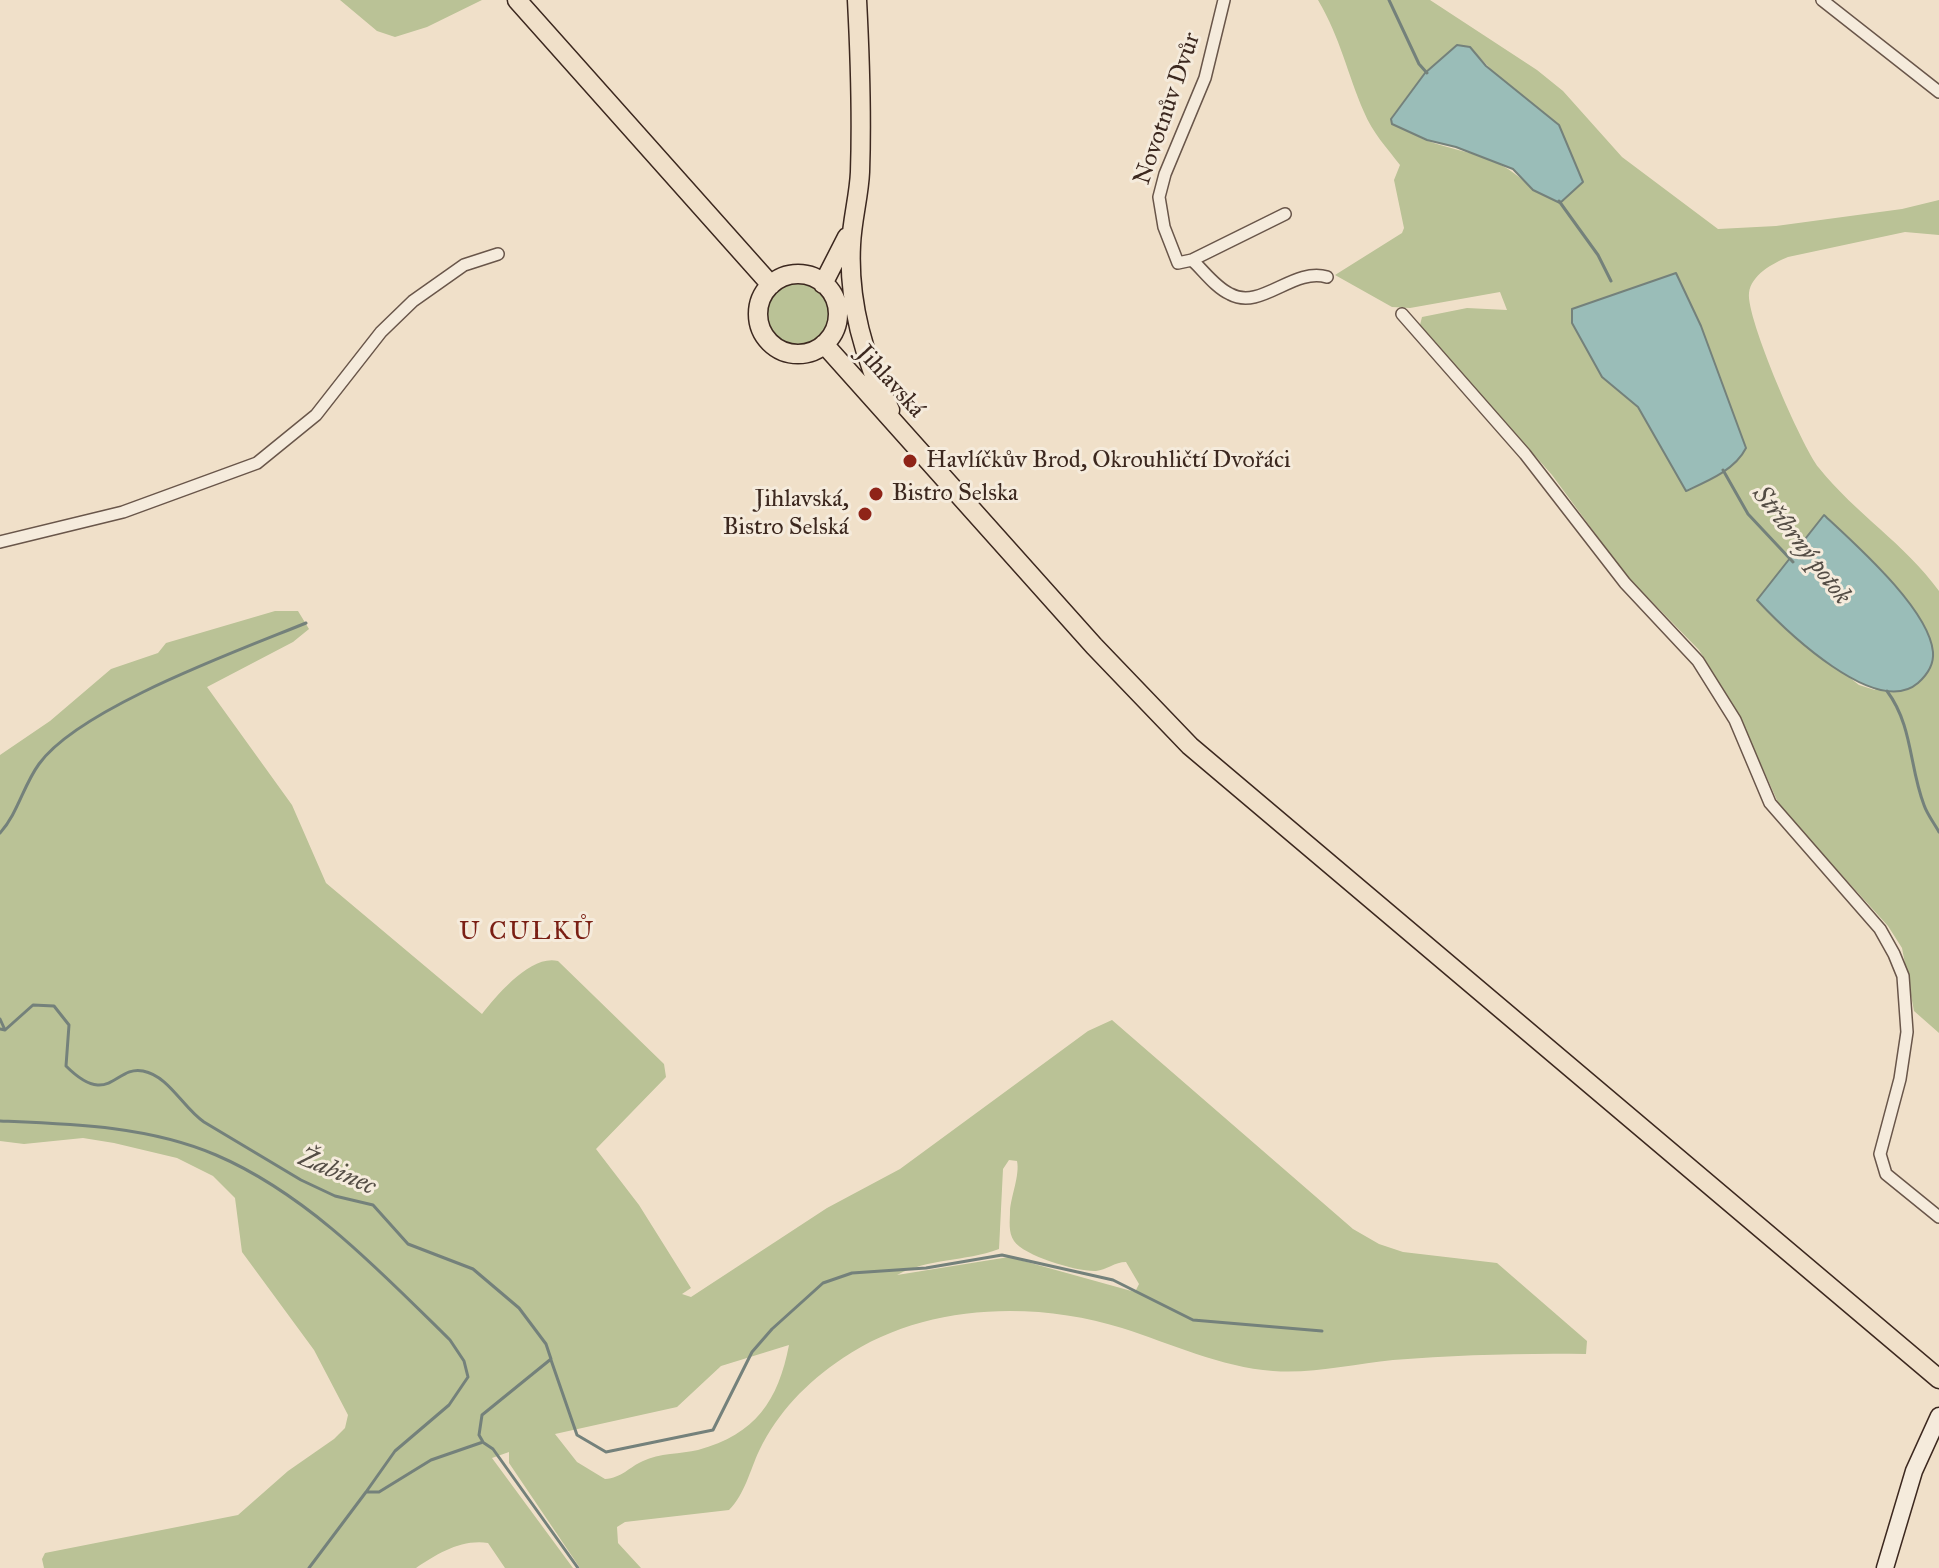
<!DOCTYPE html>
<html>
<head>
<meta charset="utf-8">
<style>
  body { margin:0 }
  canvas { display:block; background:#f0e0c9 }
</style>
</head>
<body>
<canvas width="1939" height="1568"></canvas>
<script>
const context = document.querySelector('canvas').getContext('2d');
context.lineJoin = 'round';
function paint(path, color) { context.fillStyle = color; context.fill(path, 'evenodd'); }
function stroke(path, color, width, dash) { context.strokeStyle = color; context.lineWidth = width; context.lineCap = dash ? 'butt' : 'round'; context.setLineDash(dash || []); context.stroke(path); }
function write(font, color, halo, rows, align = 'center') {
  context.font = font + ' "IM FELL Great Primer",serif'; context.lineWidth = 6; context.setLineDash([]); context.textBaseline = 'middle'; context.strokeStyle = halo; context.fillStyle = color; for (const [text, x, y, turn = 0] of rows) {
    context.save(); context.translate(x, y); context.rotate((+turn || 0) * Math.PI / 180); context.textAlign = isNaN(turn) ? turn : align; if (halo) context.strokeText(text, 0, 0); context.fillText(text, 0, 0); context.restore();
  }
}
paint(new Path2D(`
  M 340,0 L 482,0 L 427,27 L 395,37 L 377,31 Z
  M 1318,0 L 1430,0 L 1537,70 L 1563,91 L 1622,157 L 1718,229 L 1776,226 L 1902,209 L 1939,200 L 1939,235 L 1905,232 L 1788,257 C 1773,263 1751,275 1749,293 C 1746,318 1802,447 1819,468 C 1856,514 1904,543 1939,591 L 1939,1033 L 1914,1011 L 1902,948 L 1888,926 L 1780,807 L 1737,711 L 1699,650 L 1625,574 L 1552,475 L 1420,325 L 1422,317 L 1467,308 L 1507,310 L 1500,292 L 1410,308 L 1392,307 L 1335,275 L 1402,233 L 1404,228 L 1394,180 L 1400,165 C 1387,148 1372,132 1364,112 C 1347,73 1341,39 1318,0 ZM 1457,45 L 1470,47 L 1572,156 L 1583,182 L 1533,190 C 1499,154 1472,156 1428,141 C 1415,136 1403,126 1391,118 L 1425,73 ZM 1675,274 L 1701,326 L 1746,448 L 1713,477 L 1686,490 L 1638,407 L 1572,309 ZM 1824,516 L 1884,572 L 1920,620 L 1875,690 L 1859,685 L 1775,619 L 1757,600 Z
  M767 315a31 31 0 1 1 62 0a31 31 0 1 1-62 0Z
  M 275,611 L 298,611 L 309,629 L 293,642 L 207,687 L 292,805 L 326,883 L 482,1014 C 497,995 531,954 558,961 L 664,1064 L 666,1077 L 596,1149 L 639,1205 L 691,1288 L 682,1294 L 691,1297 L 827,1208 L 900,1169 L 1088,1031 L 1112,1020 L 1353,1229 L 1379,1244 L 1403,1252 L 1497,1263 L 1587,1341 L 1586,1354 C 1521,1353 1457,1355 1393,1360 C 1354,1364 1312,1374 1273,1371 C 1220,1367 1172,1344 1122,1328 C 1033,1300 922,1304 843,1358 C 806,1383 778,1412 759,1451 C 750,1470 745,1494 729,1510 L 625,1522 L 617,1527 L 618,1543 L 641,1568 L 580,1568 L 509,1463 L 509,1452 L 492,1458 L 573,1568 L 505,1568 L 488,1543 C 461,1539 437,1554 416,1568 L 44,1568 L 42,1559 L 45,1553 L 238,1515 L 288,1471 L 334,1439 L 345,1428 L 348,1415 L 314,1350 L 242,1252 L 235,1198 L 213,1176 L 177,1158 L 114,1143 L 83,1138 L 24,1144 L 0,1141 L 0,755 L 50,721 L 111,669 L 158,653 L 166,643 ZM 1009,1160 L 1017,1161 C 1020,1175 1011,1196 1010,1211 C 1010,1221 1008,1232 1014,1241 C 1024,1256 1078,1272 1096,1271 C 1106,1270 1115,1262 1126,1262 L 1139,1284 L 1135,1292 L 1009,1257 L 897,1275 C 929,1258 964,1262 999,1249 L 1003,1169 ZM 789,1345 C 778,1401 756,1434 698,1450 C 681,1454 659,1453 643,1461 C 629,1467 622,1478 605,1479 L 577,1462 L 555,1434 L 677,1407 L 721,1366 Z`), '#bac296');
const water = new Path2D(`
  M 1457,45 L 1470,47 L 1486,66 L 1559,125 L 1583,182 L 1560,203 L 1533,190 L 1513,169 L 1456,147 L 1427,140 L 1392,124 L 1391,119 L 1425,73 Z
  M 1676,273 L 1701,326 L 1746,448 C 1735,470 1708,481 1686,491 L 1638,407 L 1602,377 L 1572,323 L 1572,309 Z
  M 1824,515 C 1855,544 1929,609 1933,652 C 1934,664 1927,675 1918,683 C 1876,719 1785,630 1757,600 Z`);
paint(water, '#9abdb8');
stroke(water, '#74817b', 2);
stroke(new Path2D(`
  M 1389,0 L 1419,64 L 1427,73
  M 1559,201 L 1598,255 L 1611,281
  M 1723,470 L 1748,514 L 1793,562
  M 1887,691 C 1913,726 1909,766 1924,805 C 1927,814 1934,823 1939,832
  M 0,833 C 18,813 23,786 39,764 C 79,708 240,650 306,623
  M 0,1019 L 5,1030
  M 0,1029 L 5,1030 L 33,1005 L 54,1006 L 69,1025 L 66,1066 C 109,1109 115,1065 143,1071 C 169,1076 183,1108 204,1122 L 301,1180 L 335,1196 L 373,1205 L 408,1244 L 473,1269 L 519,1308 L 546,1344 L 551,1359 L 482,1415 L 479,1435 L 483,1442 L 431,1460 L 379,1492 L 366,1492 L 309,1568
  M 0,1121 C 73,1124 148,1126 216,1155 C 307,1194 381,1272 450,1340 L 464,1361 L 468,1377 L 449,1405 L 395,1451 L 366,1492
  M 551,1360 L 577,1435 L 606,1452 L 713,1430 L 752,1352 L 772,1329 L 823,1283 L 852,1273 L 926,1268 L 1002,1255 L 1113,1280 L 1193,1320 L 1322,1331
  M 484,1443 L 493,1449 L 578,1568`), '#74817b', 3);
const street = new Path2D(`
  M 1224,0 L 1205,78 L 1165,174 L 1159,197 L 1164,227 L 1178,263 L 1192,260 L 1285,214
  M 1822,0 L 1939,92
  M 1192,260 C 1204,271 1215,287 1230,294 C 1261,311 1293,267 1327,277
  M 1402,314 L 1525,454 L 1625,583 L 1698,661 L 1735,720 L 1770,803 L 1880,929 L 1894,954 L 1903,976 L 1907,1032 L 1900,1079 L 1880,1154 L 1886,1174 L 1939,1217
  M 0,542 L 123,512 L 257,463 L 316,415 L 381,332 L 413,301 L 464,265 L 498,254`);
const secondary = new Path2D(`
  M 1885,1568 L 1914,1471 L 1939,1416`);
const primary = new Path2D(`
  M 517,0 L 771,285
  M 857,0 C 860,57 862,114 860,172 C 859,196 852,220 851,245 C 848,301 864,360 890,410
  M758 314a40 40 0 1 1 80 0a40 40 0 1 1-80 0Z
  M 823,284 L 847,237
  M 824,344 L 1094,646 L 1190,746 L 1939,1379`);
stroke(street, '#69564a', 14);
stroke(secondary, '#3c281f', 19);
stroke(primary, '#3c281f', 21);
stroke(street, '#f5ebdc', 11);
stroke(secondary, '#f5ebdc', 16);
stroke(primary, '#f0e0c9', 18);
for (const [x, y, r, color] of [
  [910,461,8,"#8f2418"],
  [876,494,8,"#8f2418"],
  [865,514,8,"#8f2418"]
]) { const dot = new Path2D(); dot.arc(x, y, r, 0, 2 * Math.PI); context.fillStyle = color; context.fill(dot); stroke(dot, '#f5ebdc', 3); }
write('24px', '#3c281f', '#f5ebdc', [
  ["Novotnův Dvůr",1168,109,-71],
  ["Jihlavská",890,382,48]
]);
write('24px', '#3c281f', '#f5ebdc', [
  ["Havlíčkův Brod, Okrouhličtí Dvořáci",926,461],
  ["Bistro Selska",892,494],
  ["Jihlavská,",849,500,"right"],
  ["Bistro Selská",849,528,"right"]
], 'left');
write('italic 26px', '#544d45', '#f5ebdc', [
  ["Stříbrný potok",1801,546,52],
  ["Žabinec",337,1173,23]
]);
context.letterSpacing = '2px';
write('26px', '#7a1f14', '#f5ebdc', [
  ["U CULKŮ",527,933]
]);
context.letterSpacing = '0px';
</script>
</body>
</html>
